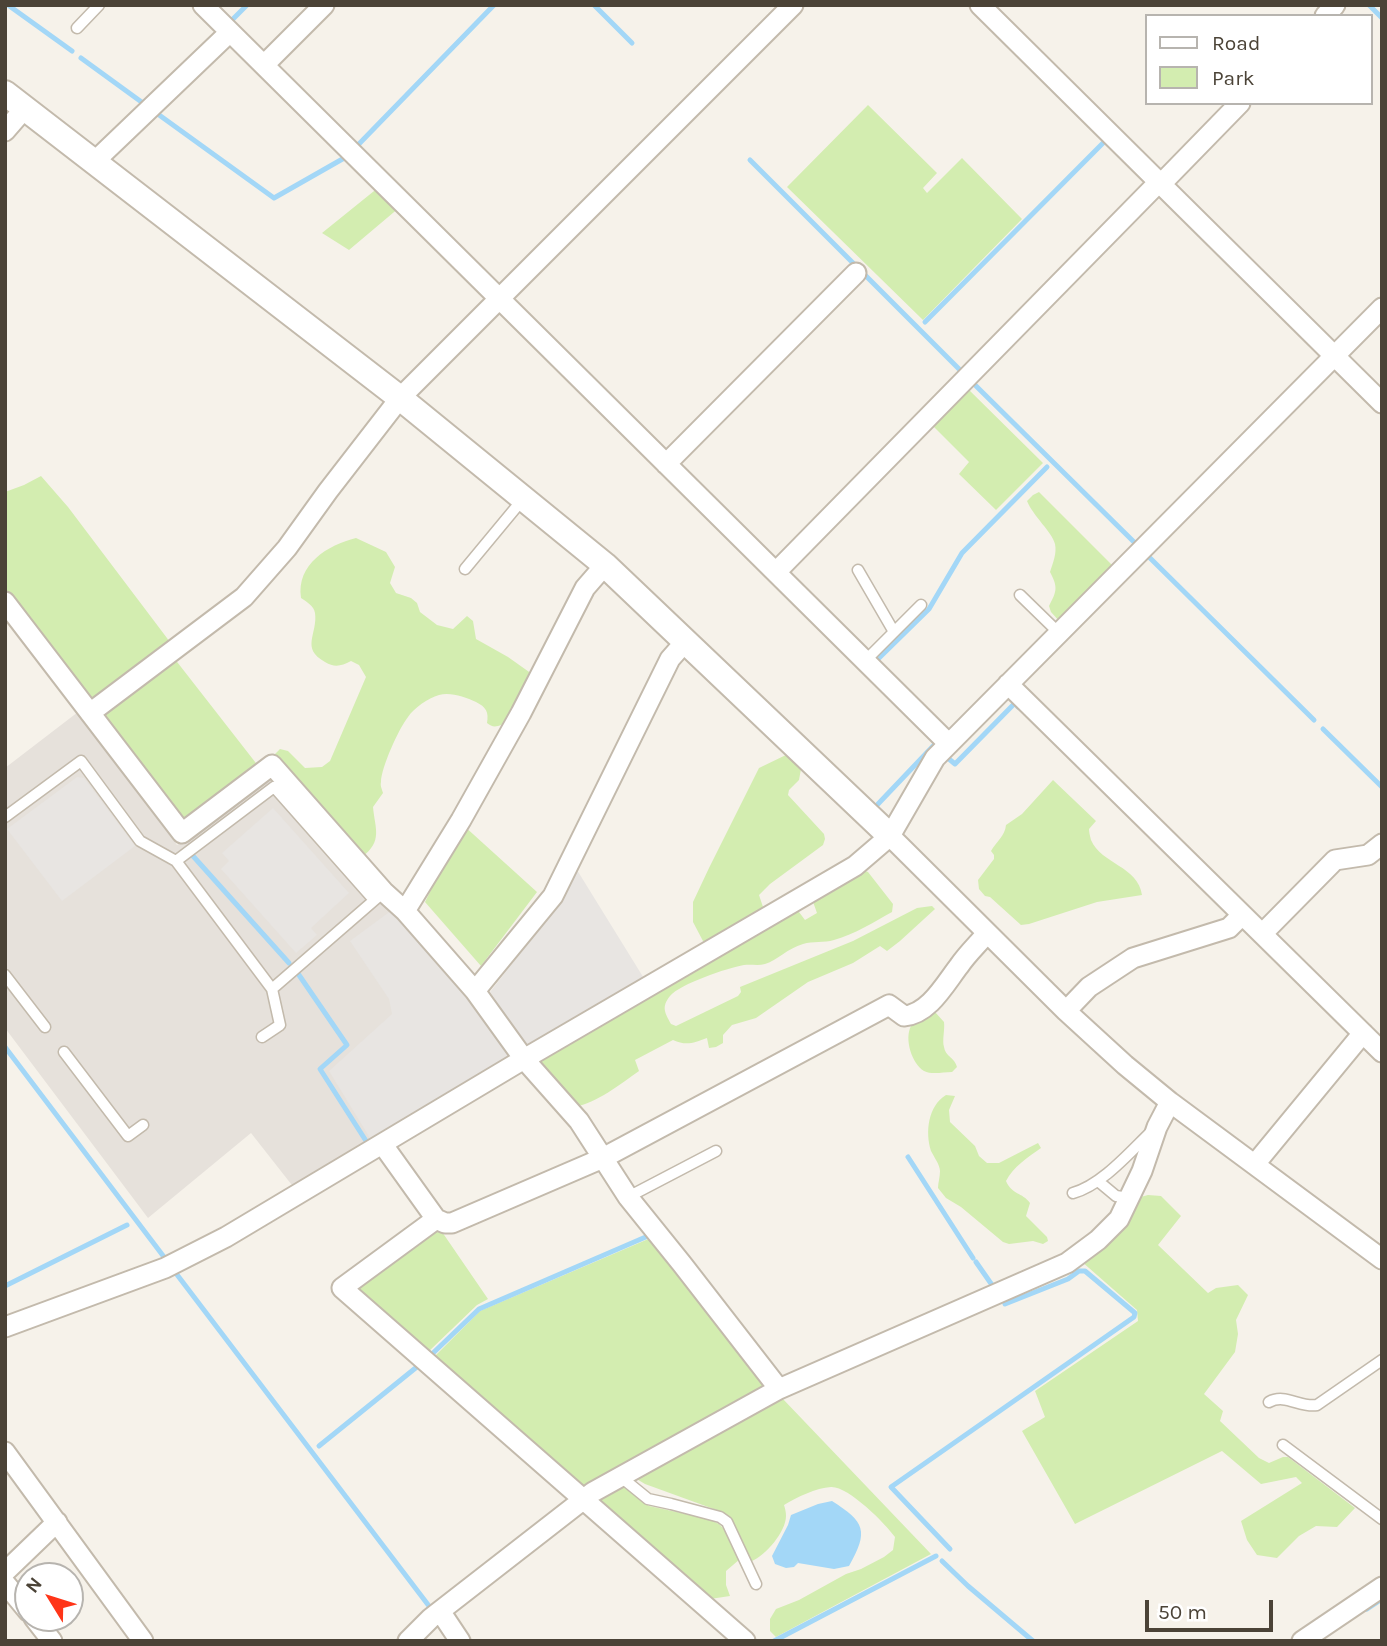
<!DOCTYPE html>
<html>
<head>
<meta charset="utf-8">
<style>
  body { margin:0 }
  #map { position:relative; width:1387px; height:1646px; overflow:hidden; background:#f6f2ea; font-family:Karla,sans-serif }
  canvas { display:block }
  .frame { position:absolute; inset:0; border:7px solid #4b4337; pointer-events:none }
  .legend { position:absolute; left:1145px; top:14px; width:228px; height:91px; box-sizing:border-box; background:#fff; border:2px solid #b7b4af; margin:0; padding:9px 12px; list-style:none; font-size:21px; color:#4b4337 }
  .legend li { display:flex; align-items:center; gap:14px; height:35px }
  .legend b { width:35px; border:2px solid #b7b4af }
  .north { position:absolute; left:14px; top:1562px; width:70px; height:70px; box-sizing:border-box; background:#fff; border:2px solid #b7b4af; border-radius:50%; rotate:308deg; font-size:19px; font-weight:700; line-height:28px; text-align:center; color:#4b4337 }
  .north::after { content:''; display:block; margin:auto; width:24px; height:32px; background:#ff3518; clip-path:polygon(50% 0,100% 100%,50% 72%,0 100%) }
  .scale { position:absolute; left:1145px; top:1600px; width:128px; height:32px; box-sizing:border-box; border:4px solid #4b4337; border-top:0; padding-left:9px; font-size:21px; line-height:24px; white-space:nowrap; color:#4b4337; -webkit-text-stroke:5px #fff; paint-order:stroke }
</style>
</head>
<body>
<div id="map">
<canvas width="1387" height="1646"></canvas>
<div class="frame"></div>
<ul class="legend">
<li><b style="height:9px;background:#fff"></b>Road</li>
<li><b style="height:19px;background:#d3edb0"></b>Park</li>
</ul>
<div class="north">N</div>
<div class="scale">50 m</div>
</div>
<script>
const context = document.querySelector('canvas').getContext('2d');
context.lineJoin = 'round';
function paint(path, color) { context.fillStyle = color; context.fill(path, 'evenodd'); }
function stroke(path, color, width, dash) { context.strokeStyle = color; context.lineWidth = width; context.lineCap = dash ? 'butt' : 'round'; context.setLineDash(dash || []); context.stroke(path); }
paint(new Path2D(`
  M 78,712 L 177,845 L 266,779 L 274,779 L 392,910 L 512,1052 L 295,1189 L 251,1133 L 148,1218 L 5,1028 L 5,768 Z`), '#e6e1db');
paint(new Path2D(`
  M 868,105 L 937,173 L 923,188 L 927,193 L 962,158 L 1022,219 L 923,320 L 787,187 Z
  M 379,187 L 400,207 L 349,250 L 322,233 Z
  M 966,387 L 1043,463 L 996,510 L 959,474 L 969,462 L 930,423 Z
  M 41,476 L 68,507 L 173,646 L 92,703 L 5,590 L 5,492 L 24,485 Z
  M 1039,492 L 1114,567 L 1060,622 L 1051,612 L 1049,606 C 1057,591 1058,587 1050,572 C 1053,563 1057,553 1055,544 C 1052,532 1033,516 1027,501 L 1033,495 Z
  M 356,538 L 386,552 L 395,567 L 390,583 L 396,593 L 411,598 L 417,603 L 420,612 L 437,625 L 453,629 L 467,616 L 473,621 L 476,639 L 508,657 L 532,674 C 526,686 512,724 498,726 C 493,727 491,726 487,723 C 489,712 486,707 476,702 C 465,697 451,692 439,695 C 428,698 414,708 408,717 C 399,728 381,768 381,782 C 380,786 382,789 383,793 L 373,807 C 375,829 383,841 362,857 L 274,755 L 280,749 L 288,751 L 305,768 L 322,767 L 330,761 L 366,677 L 359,665 L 351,661 C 341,666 335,668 325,662 C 300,648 318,634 315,613 C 314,606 307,602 301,598 C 296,564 328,545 356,538 Z
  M 174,658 L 259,767 L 186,823 L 99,716 Z
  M 788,754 L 796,761 L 801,769 L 799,780 L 789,790 L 788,795 L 824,834 L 825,839 L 823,845 L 770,884 L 759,895 L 763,907 L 761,913 L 707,944 L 703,941 L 693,922 L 693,902 L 709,868 L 759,768 Z
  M 1053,780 L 1096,821 L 1089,829 C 1089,832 1090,836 1091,840 C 1101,864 1138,866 1142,895 L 1097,902 L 1029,924 L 1021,925 L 990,897 L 985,896 L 979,889 L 978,880 L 994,859 L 994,855 L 991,851 C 996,842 1005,836 1006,825 L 1022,814 Z
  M 463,825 L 537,892 L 481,966 L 425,902 Z
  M 861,869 L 868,872 L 893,904 L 892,912 C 874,922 855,934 834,940 C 824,943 813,941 803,944 C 788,948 776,961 765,964 C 758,966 751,964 744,965 C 727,968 680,984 670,996 C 661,1007 665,1013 671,1024 L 676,1026 L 738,996 L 741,992 L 740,987 L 853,941 L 917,908 L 932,906 L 935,909 L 900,941 L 887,951 L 880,946 L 853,963 L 808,982 L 756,1018 L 732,1025 L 723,1035 L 723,1043 L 716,1047 L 709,1048 L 707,1038 C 694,1043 686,1046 673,1040 L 635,1060 L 639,1071 C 621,1084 596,1103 575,1107 L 536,1065 L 540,1060 L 796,908 L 805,920 L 817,913 L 812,899 Z
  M 928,1012 L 935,1012 L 944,1022 C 945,1030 942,1040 944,1047 C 945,1056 955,1058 957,1067 L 952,1072 C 943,1072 932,1075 924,1071 C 912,1064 904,1039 911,1026 C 915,1020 922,1016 928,1012 Z
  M 946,1095 L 955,1096 L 949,1110 L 950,1122 L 975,1146 L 979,1156 L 987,1163 L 999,1163 L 1038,1143 L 1041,1148 C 1028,1157 1013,1167 1006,1181 C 1012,1195 1022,1192 1030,1203 L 1026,1216 L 1047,1237 L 1048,1241 L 1043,1244 L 1033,1241 L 1009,1244 L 1003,1242 L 961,1207 L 946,1198 L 938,1188 C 938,1183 940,1177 940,1171 C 940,1165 934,1157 931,1151 C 925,1132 928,1106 946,1095 Z
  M 1148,1195 L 1161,1196 L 1181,1216 L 1158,1245 L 1208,1293 L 1216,1288 L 1238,1285 L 1248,1295 L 1236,1320 L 1238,1334 L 1235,1352 L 1204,1394 L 1223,1411 L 1220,1421 L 1259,1458 L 1269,1463 L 1283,1457 L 1288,1457 L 1355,1508 L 1337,1527 L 1316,1526 L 1299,1536 L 1277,1558 L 1257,1555 L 1247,1540 L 1241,1521 L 1302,1483 L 1296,1477 L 1261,1484 L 1222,1451 L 1075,1524 L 1022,1431 L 1045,1417 L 1035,1391 L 1138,1321 L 1137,1310 L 1081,1261 L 1137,1198 Z
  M 438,1226 L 488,1299 L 477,1305 L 427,1353 L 356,1290 L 355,1287 Z
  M 653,1237 L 767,1387 L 586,1486 L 579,1486 L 433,1358 L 480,1311 Z
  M 782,1398 L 931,1554 L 776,1637 L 770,1631 L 770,1619 L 776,1609 L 799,1600 L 846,1574 L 861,1569 L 884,1557 L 893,1550 L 895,1537 C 885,1523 848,1486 831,1487 C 816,1488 797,1497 784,1505 C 785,1508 786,1512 786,1516 C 786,1532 765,1556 752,1561 L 746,1553 L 731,1520 L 722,1512 L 645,1484 L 635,1478 Z
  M 621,1485 L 649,1506 L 709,1519 L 719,1524 L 724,1529 L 740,1559 L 726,1571 L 726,1585 L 730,1596 L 710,1599 L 596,1501 Z`), '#d3edb0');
paint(new Path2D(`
  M 77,777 L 84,778 L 135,846 L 62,901 L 7,829 Z
  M 273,808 L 349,893 L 311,928 L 317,935 L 296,953 L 221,869 L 229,861 L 222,853 Z
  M 577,870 L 645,980 L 528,1048 L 490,992 L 558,905 Z
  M 392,910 L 466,994 L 513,1057 L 373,1143 L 329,1071 L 392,1014 L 389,999 L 350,941 Z`), '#e8e5e2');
paint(new Path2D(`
  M 832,1501 C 865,1522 869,1531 849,1566 L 834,1569 L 798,1563 L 794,1567 L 786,1568 L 775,1564 L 772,1556 L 788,1525 L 791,1515 L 818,1504 Z`), '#a3d7f7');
stroke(new Path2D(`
  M 8,5 L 72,51
  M 594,5 L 632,43
  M 1369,5 L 1382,18
  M 230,22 L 247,5
  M 81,58 L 147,106
  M 155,112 L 274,198 L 346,157
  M 356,147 L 494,5
  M 750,160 L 963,373
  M 925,322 L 1107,139
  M 973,383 L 1136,544
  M 1149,557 L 1314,720
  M 879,665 L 877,660 L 929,609 L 962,553 L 1047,467
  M 1323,729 L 1382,787
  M 949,759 L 955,764 L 1015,703 L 1018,707
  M 878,804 L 936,743
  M 193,856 L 289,963
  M 299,975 L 347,1045 L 320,1069 L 368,1144
  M 5,1047 L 164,1257
  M 908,1157 L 973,1258
  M 976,1262 L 992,1285
  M 175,1272 L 429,1606
  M 5,1286 L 127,1225
  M 431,1355 L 479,1309 L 648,1236
  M 319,1446 L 418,1366
  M 950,1549 L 891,1487 L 1134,1317 L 1135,1313 L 1085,1271 L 1079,1271 L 1068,1279 L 1005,1304
  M 942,1561 L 968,1586 L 1033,1641
  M 1367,1609 L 1382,1599
  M 774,1641 L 936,1556`), '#a3d7f7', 5);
const service = new Path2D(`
  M 77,28 L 99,5
  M 465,569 L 523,499
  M 858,570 L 894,632
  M 1020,595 L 1059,633
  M 865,661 L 921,605
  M 5,817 L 81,761 L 140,841 L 176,861 L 272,989 L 280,1025 L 262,1037
  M 176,861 L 274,787 L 374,900
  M 5,975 L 45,1027
  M 272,989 L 378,897
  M 64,1052 L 128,1136 L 143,1125
  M 1098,1181 L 1116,1196 L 1129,1198
  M 1073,1193 C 1102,1185 1130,1152 1152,1131
  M 628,1197 L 716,1151
  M 1269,1402 C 1285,1393 1300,1408 1317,1405 L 1382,1360
  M 1283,1445 L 1382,1519
  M 621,1477 L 648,1499 L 671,1504 L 720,1517 L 727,1522 L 756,1584`);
const minor = new Path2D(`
  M 203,5 L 949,744
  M 980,5 L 1382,403
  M 1325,16 L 1335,5
  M 264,65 L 324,5
  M 5,131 L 25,108
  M 94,162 L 230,32
  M 1161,184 L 1240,103
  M 666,464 L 856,273
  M 776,572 L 1159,182
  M 5,602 L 182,833 L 272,765 L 384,892 L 405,911 L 475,991 L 524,1059 L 579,1121 L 628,1197 L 682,1264 L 779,1389
  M 1008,684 L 1382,1052
  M 90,713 L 244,597 L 287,548 L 328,491 L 400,398 L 793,5
  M 890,836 L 1066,1011 L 1125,1065 L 1170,1102 L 1382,1259
  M 405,911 L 461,820 L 521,713 L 585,588 L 605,565
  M 1262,934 L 1335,860 L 1368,855 L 1382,844
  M 475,991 L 553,896 L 670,659 L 685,642
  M 1066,1011 L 1089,987 L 1133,958 L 1229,928 L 1242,915
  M 383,1145 L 436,1219 L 342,1288 L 745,1641
  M 1255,1164 L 1363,1033
  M 436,1219 L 445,1223 L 452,1223 L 603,1158 L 889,1005 L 904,1016 C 929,1014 945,984 959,966 C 967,954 978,944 987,933
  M 5,1327 L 165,1268 L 226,1237 L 524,1059 L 855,866 L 890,836 L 935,758 L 1382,308
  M 5,1452 L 143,1641
  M 5,1572 L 57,1522
  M 5,1583 L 28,1611
  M 440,1611 L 460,1641
  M 34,1618 L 52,1641
  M 408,1641 L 431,1618 L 593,1492 L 779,1389 L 1067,1263 L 1098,1240 L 1119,1219 L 1142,1171 L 1157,1127 L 1170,1102
  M 1302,1641 L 1382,1587`);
const tertiary = new Path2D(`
  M 5,93 L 400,398 L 605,565 L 890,836`);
stroke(service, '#c3baac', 13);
stroke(minor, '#c3baac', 23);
stroke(tertiary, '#c3baac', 28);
stroke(service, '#fff', 10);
stroke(minor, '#fff', 19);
stroke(tertiary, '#fff', 24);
</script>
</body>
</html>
